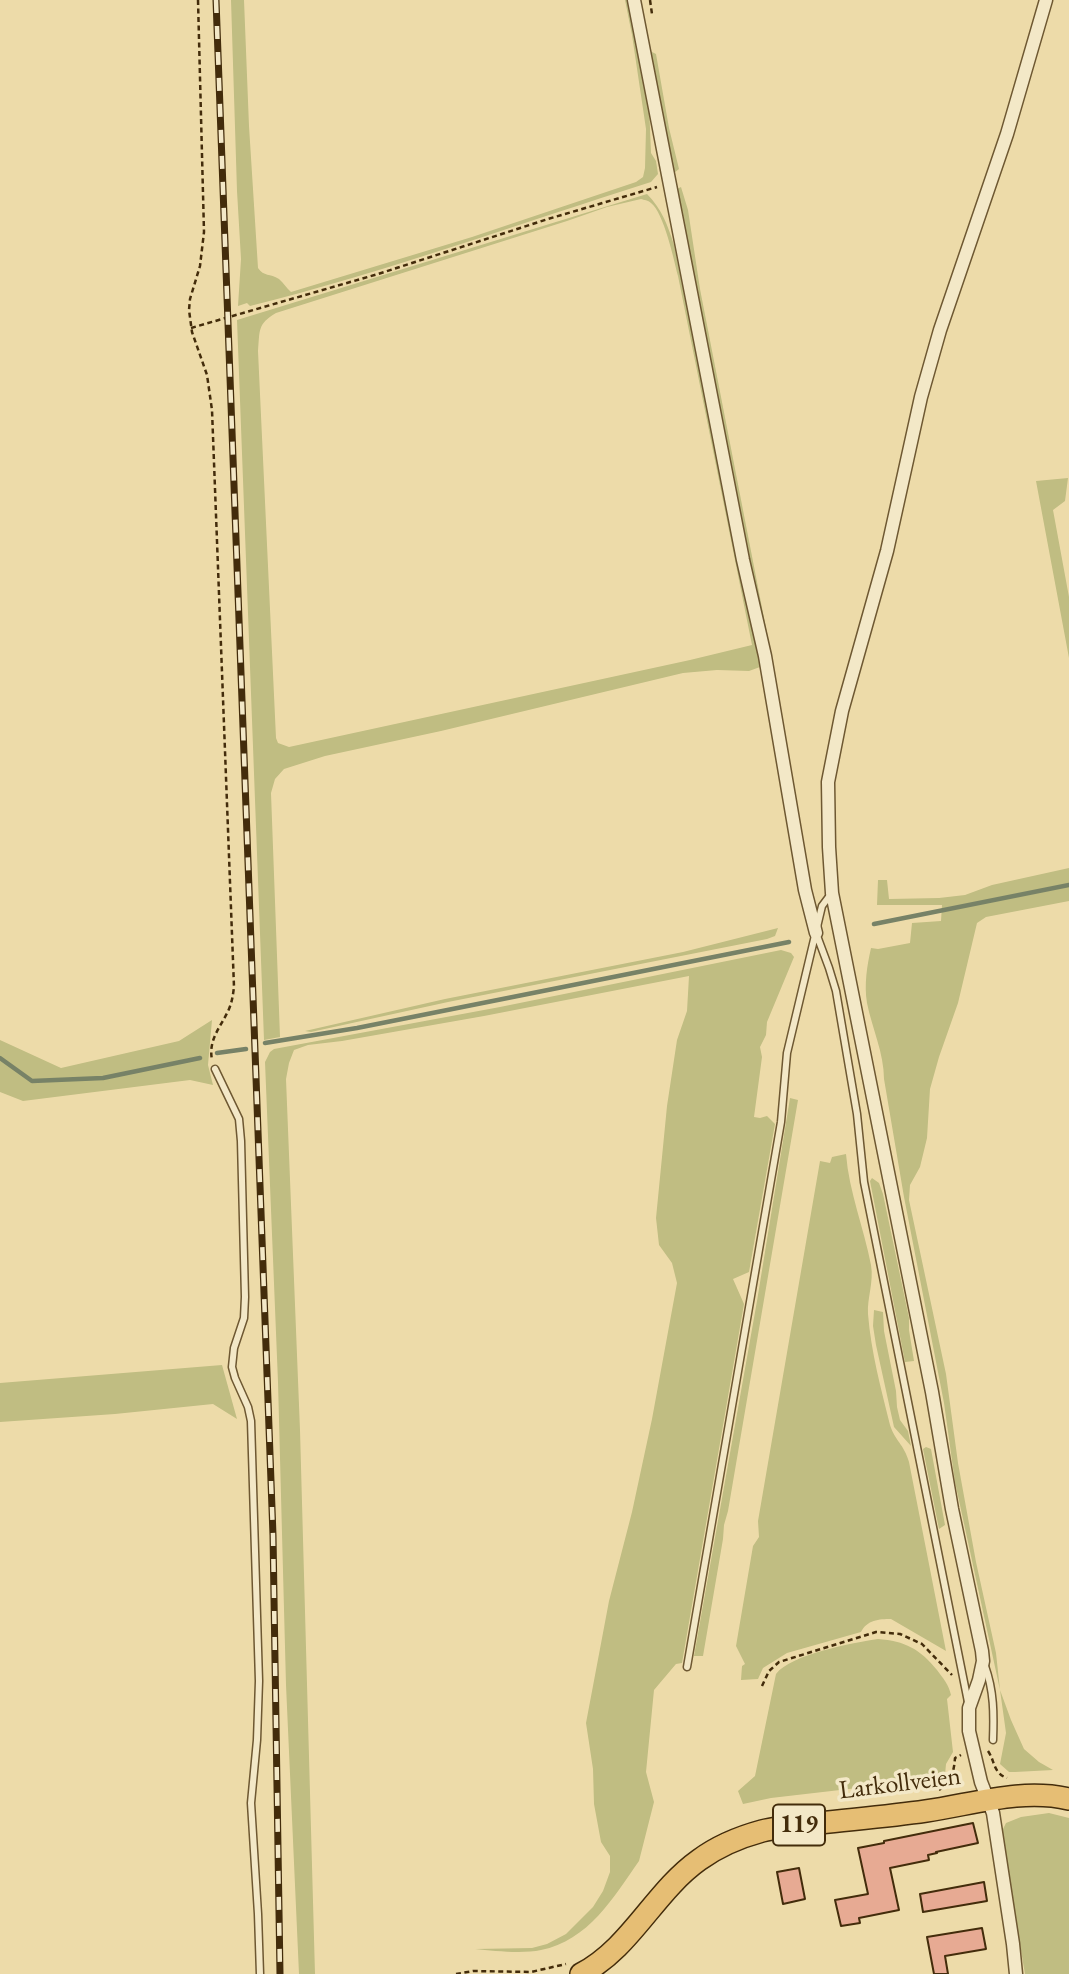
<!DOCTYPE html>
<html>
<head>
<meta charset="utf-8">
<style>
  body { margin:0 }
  canvas { display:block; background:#eddba9 }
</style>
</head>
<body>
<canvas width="1069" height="1974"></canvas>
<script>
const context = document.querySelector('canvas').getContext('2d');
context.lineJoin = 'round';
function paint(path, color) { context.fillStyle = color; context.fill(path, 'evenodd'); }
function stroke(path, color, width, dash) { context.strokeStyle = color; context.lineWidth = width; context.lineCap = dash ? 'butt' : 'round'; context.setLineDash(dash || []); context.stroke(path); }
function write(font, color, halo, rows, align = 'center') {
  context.font = font + ' "EB Garamond",serif'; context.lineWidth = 7; context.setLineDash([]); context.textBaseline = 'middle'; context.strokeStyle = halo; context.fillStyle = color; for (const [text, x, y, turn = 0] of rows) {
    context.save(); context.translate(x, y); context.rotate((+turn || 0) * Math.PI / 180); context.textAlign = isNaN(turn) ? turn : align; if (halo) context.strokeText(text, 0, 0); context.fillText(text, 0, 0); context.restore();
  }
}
paint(new Path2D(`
  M 231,0 L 244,0 L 249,126 L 258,268 C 264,277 270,273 279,279 C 284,283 286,288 291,292 L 472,237 L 636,182 L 643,177 L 645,168 L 646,129 L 632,35 L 625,0 L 628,0 L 649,104 L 651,153 L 656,161 L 658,174 L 651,182 C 518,224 386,272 250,306 L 247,303 L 238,306 L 241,259 L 237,191 Z
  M 648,50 L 656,54 L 669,128 L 679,169 L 674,173 L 669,158 Z
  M 681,187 L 688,210 L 700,289 L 772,659 L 770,660 L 680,220 L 679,195 L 677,189 Z
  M 647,194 C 662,209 668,226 674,245 L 760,667 L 749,671 L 717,670 L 683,673 L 441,731 L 325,756 L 284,769 L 275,779 L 271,793 L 280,1037 L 264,1040 L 237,320 ZM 641,199 C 644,200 648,200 651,203 C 664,213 674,260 678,276 L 752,645 L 690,660 L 289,747 L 278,743 L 276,738 L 258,351 C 260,331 257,324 276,313 L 567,221 L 607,207 Z
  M 1068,478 L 1065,501 L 1053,510 L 1069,597 L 1069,658 L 1036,481 Z
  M 1069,868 L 1069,901 L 986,917 L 977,923 L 958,1003 L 939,1057 L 930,1089 L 927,1138 L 920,1167 L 910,1185 L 909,1200 L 946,1374 L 958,1463 L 976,1562 L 996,1653 L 1000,1690 L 1011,1720 L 1024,1749 L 1039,1762 L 1053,1770 L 1015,1772 L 1009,1772 L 1000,1764 L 1006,1733 L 1000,1690 L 955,1482 L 944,1403 L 904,1197 L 884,1079 C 884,1053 872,1028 867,1003 C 864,984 867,966 871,948 L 878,949 L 910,943 L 912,923 L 941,921 L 942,905 L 877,905 L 878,880 L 887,880 L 889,899 L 939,898 L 965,895 L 992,885 Z
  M 778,928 L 775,936 L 767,939 L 448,1002 L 311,1032 L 305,1031 L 445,999 L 683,952 Z
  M 781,950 L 791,953 L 794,957 L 767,1022 L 766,1035 L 760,1047 L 762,1057 L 754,1117 L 760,1118 L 767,1116 L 775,1124 L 749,1272 L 733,1279 L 744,1304 L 682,1663 L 676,1664 L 654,1690 L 646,1772 L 654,1802 L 639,1861 C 614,1897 588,1941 541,1950 C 523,1954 494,1951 475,1949 L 532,1948 L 547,1944 L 566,1934 L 593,1907 L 603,1891 L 610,1872 L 610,1856 L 601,1842 L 594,1804 L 593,1769 L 586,1723 L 609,1601 L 632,1512 L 652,1419 L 677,1283 L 672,1263 L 659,1245 L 656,1218 L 667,1106 L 677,1040 L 687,1011 L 689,976 L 484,1016 L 342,1041 L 308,1045 L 294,1050 L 289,1063 L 286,1079 L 300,1430 L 315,1974 L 299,1974 L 286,1685 L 278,1382 L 265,1062 L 270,1052 L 274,1049 L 500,1007 Z
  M 212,1020 L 208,1065 L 213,1085 L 190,1080 L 23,1101 L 0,1092 L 0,1040 L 61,1068 L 179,1041 Z
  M 790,1098 L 798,1100 L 728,1511 L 724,1525 L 723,1539 L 703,1656 L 694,1656 L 757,1301 Z
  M 846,1154 C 849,1192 864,1228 871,1265 C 874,1282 867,1298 868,1314 C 871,1352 881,1389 890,1425 C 895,1441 904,1444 909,1462 L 946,1651 L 891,1619 C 879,1619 867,1620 861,1632 L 787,1653 L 763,1668 L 758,1679 L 741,1680 L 742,1666 L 745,1664 L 736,1646 L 753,1546 L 759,1537 L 758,1521 L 820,1161 L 830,1163 L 832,1157 Z
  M 872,1178 L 879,1183 L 883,1194 L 909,1318 L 909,1330 L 914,1361 L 905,1362 L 870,1181 Z
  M 874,1310 L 883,1312 L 884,1331 L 896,1391 L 897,1407 L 900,1420 L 908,1431 L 911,1446 L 894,1427 L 876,1345 L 873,1326 Z
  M 222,1365 L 237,1419 L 213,1404 L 115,1414 L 0,1422 L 0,1383 Z
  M 926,1447 L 931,1449 L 945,1525 L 939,1529 L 923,1449 Z
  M 878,1639 C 905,1641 920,1649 937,1670 C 943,1678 949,1685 951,1695 L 947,1699 L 953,1752 L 946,1764 L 945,1775 L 936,1783 L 906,1778 L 866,1787 L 771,1798 L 743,1804 L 738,1791 L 755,1776 L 776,1674 C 791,1654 853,1643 878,1639 Z
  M 1049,1813 L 1069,1818 L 1069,1974 L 1025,1974 L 1001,1833 L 1006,1823 L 1021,1817 Z`), '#c0bd82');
stroke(new Path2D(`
  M 874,924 L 1069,885
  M 265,1043 L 357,1028 L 789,942
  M 217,1053 L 246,1049
  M 0,1058 L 32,1081 L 103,1078 L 200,1058`), '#778267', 4.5);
const building = new Path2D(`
  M 973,1823 L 978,1843 L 936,1852 L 937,1853 L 928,1855 L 929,1860 L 890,1868 L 899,1910 L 859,1918 L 860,1923 L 841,1926 L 835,1900 L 868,1894 L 858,1848 L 884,1843 L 884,1841 Z
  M 799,1868 L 805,1899 L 783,1904 L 777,1872 Z
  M 984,1882 L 987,1901 L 923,1912 L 920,1894 Z
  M 982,1928 L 986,1949 L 945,1956 L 948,1974 L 934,1974 L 927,1937 Z`);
paint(building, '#e7aa93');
stroke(building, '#432c0b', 2);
const lane = new Path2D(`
  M 816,933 L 829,968 L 836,991 L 857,1114 L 864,1182 L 968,1702
  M 215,1069 L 239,1119 L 241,1141 L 245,1297 L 244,1318 L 234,1348 L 232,1367 L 235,1378 L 248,1407 L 251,1421 L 259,1681 L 257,1740 L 251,1803 L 258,1914 L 260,1974
  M 985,1666 C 994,1691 994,1714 993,1740
  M 687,1667 L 781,1122 L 787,1053 L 822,906 L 831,894`);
const street = new Path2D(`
  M 634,0 L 743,560 L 765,656 L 805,890 L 816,933
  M 1016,1974 L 1013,1944 L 993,1813 L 981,1782 L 969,1731 L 969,1708 L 979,1680 L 983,1661 L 982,1651 L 952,1509 L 932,1392 L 832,893 L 829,847 L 828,782 L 842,711 L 887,551 L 921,397 L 940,330 L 1007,134 L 1046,0`);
const primary = new Path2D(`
  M 581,1974 C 631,1948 654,1892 699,1860 C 718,1846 740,1837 762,1831 C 781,1826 801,1825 820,1823 C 856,1819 891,1816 926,1811 C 974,1804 1022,1788 1069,1799`);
stroke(lane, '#6e5832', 9);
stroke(street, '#6e5832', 15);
stroke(primary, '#432c0b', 24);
stroke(new Path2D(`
  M 198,0 L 204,232 L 200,266 L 190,299 L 189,310 L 192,332 L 207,375 L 212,410 L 234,987 C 233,995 232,1002 229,1009 C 221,1027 208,1039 212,1060
  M 650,0 L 652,14
  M 191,328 L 378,274 L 548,219 L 657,187
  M 762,1686 L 769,1671 L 779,1662 L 876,1632 L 900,1634 L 922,1644 L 952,1675
  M 988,1751 C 995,1761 993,1773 1007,1778
  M 939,1790 C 951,1782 954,1772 955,1758 L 961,1755
  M 456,1974 L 473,1971 L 531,1972 L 566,1964`), '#432c0b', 2.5, [5, 3.5]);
stroke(lane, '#f3e8c7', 6);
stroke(street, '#f3e8c7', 12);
stroke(primary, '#e6be74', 21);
const rail = new Path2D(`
  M 216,0 L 273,1535 L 280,1974`);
stroke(rail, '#432c0b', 7);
stroke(rail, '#f3e8c7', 4.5, [13]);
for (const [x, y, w] of [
  [799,1825,52]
]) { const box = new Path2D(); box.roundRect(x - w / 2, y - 20.5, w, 41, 5); context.fillStyle = '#f3e8c7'; context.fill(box); stroke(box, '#432c0b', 2); }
write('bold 24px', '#432c0b', null, [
  ["119",799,1825]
]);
write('26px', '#432c0b', '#f3e8c7', [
  ["Larkollveien",900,1784,-7]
]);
</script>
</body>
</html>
